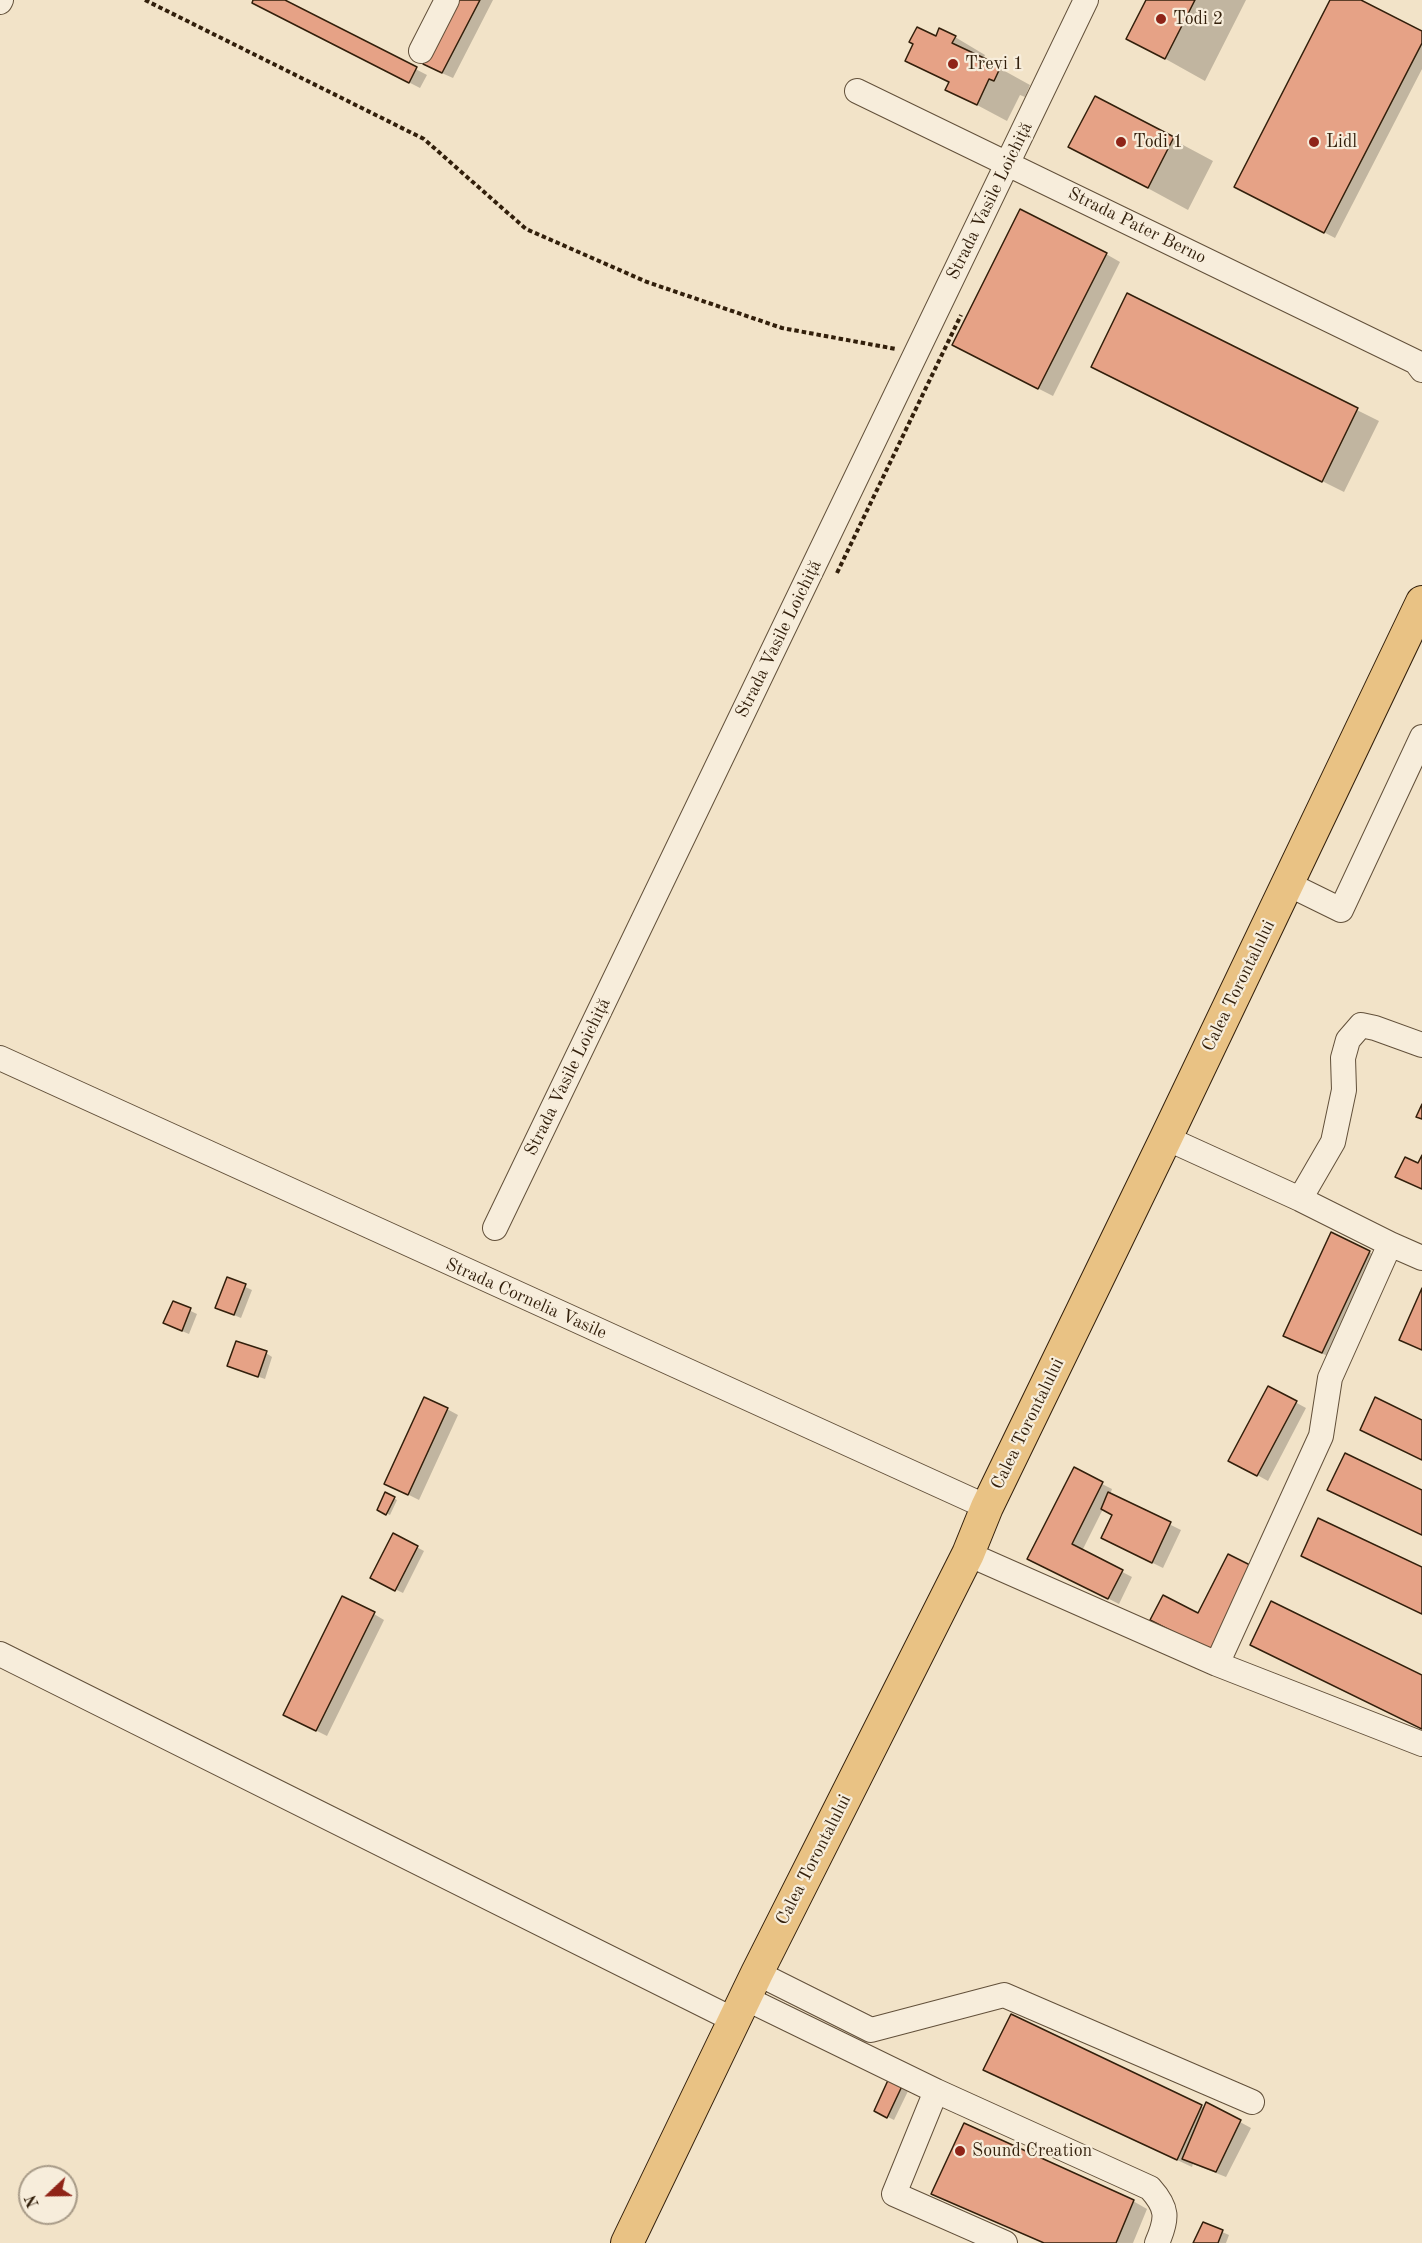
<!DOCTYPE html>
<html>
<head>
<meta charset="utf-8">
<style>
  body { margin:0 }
  #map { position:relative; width:1422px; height:2243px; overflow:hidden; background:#f2e3c8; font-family:"Old Standard TT",serif }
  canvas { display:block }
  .north { position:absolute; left:18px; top:2165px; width:60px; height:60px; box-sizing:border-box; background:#f7eddb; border:2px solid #a89b88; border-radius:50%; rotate:248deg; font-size:16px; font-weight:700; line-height:24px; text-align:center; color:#321f0b }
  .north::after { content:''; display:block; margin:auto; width:21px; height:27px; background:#8f2418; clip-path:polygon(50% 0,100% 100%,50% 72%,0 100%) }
</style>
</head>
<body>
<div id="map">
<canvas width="1422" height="2243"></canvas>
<div class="north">N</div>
</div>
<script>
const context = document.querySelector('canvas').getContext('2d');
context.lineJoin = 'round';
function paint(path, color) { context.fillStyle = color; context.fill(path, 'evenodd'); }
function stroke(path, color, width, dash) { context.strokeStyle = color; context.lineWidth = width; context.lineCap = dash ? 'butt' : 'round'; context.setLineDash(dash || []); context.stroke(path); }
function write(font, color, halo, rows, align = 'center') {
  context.font = font + ' "Old Standard TT",serif'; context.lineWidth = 4.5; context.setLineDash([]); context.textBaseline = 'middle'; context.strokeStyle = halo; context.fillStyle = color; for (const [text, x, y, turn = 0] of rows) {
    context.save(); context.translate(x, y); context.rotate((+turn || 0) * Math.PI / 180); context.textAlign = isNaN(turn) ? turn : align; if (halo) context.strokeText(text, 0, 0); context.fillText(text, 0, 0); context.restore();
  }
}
paint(new Path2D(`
  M 255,0 L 282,0 L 427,75 L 420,88 L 264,8 Z
  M 457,0 L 493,0 L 453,78 L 435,70 Z
  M 1147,0 L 1246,0 L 1205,81 L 1128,38 Z
  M 1332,0 L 1358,0 L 1422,33 L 1422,69 L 1335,238 L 1247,192 Z
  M 955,37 L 985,55 L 983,59 L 1030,85 L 1025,97 L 1020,95 L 1007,121 L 947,89 L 950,84 L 907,60 L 936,38 Z
  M 1095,98 L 1213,161 L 1188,210 L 1070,146 Z
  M 1106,254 L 1120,262 L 1053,396 L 968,353 Z
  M 1128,296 L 1379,421 L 1344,492 L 1093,367 Z
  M 1369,1252 L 1379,1258 L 1332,1358 L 1295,1341 Z
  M 228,1279 L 252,1290 L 241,1318 L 224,1311 Z
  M 174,1303 L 197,1314 L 189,1334 L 172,1327 Z
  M 266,1353 L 272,1357 L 265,1379 L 236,1369 Z
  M 1269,1388 L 1306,1408 L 1268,1481 L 1230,1460 Z
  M 447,1409 L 458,1415 L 419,1500 L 397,1489 Z
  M 1102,1484 L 1112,1489 L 1110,1495 L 1181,1530 L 1163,1568 L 1114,1544 L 1114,1515 L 1103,1509 L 1082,1551 L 1132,1577 L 1119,1604 L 1040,1564 Z
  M 386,1494 L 397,1500 L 390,1515 L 379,1510 Z
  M 394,1535 L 424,1551 L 403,1593 L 372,1578 Z
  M 374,1614 L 384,1620 L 327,1736 L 295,1720 Z
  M 1011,2016 L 1205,2108 L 1207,2104 L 1251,2128 L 1226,2177 L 1193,2164 L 1192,2167 L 985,2070 Z
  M 890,2080 L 909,2089 L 894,2120 L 876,2111 Z
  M 933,2193 L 1133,2201 L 1147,2209 L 1133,2243 L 1043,2243 Z
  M 1204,2224 L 1229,2235 L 1226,2243 L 1195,2243 Z`), '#0003');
const building = new Path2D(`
  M 253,0 L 285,0 L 417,67 L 409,83 L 252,3 Z
  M 455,0 L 480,0 L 442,73 L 423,64 Z
  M 1146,0 L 1195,0 L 1165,59 L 1126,39 Z
  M 1330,0 L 1361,0 L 1422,31 L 1422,43 L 1324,233 L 1234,187 Z
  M 917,27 L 936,36 L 939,28 L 956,36 L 952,43 L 1001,66 L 994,81 L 989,79 L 977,105 L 945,90 L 949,82 L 905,61 L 913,44 L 909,42 Z
  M 1095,96 L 1174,137 L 1148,188 L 1068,147 Z
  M 1020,209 L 1107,253 L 1038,389 L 952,345 Z
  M 1127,293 L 1358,408 L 1322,482 L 1091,367 Z
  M 1422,1104 L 1422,1119 L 1416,1117 Z
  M 1422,1155 L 1422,1189 L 1395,1177 L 1405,1157 L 1418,1163 Z
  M 1331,1232 L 1370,1251 L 1322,1353 L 1283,1336 Z
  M 227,1277 L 246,1284 L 234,1315 L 215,1308 Z
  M 1422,1288 L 1422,1350 L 1399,1340 Z
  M 173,1301 L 191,1308 L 182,1331 L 163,1323 Z
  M 236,1341 L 267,1351 L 258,1377 L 227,1366 Z
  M 1268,1386 L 1297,1401 L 1257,1476 L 1228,1461 Z
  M 424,1397 L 448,1408 L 408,1495 L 384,1484 Z
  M 1375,1397 L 1422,1420 L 1422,1460 L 1360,1430 Z
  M 1345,1453 L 1422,1490 L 1422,1535 L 1327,1490 Z
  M 1074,1467 L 1103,1482 L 1072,1544 L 1123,1570 L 1108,1599 L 1027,1559 Z
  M 385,1492 L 395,1497 L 386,1515 L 377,1510 Z
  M 1108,1492 L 1171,1522 L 1152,1563 L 1101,1538 L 1112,1515 L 1101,1509 Z
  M 1318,1518 L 1422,1567 L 1422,1614 L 1301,1556 Z
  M 393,1533 L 418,1546 L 395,1591 L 370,1578 Z
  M 1228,1554 L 1254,1567 L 1211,1651 L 1150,1620 L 1163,1595 L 1198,1613 Z
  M 342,1596 L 375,1612 L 316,1731 L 283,1715 Z
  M 1271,1601 L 1422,1675 L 1422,1729 L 1250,1645 Z
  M 1011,2014 L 1202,2105 L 1177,2160 L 983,2070 Z
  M 889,2078 L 903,2084 L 887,2118 L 874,2111 Z
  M 1206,2102 L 1241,2120 L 1216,2172 L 1182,2159 Z
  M 964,2123 L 1134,2200 L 1116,2243 L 1044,2243 L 931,2194 Z
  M 1203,2222 L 1223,2230 L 1218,2243 L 1193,2243 Z`);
paint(building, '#e6a286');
stroke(building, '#321f0b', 1.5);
const minor = new Path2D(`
  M 0,2 L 1,0
  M 421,51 L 447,0
  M 857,91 L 1416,362 L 1422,370
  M 1288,884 L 1341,910 L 1422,737
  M 0,1058 L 987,1507
  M 1166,1138 L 1300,1199 L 1390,1244 L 1330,1378 L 1321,1436 L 1217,1664
  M 1300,1199 L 1333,1142 L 1344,1090 L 1343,1058 L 1348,1040 L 1361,1025 L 1375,1028 L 1422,1045
  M 495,1228 L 1086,0
  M 1390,1244 L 1422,1258
  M 968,1554 L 1217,1664 L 1422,1744
  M 0,1654 L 734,2020
  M 757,1973 L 871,2030 L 1004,1995 L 1252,2102
  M 745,1998 L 936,2091 L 894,2194 L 1005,2243
  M 936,2091 L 1150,2188 C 1168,2208 1168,2218 1157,2243`);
const major = new Path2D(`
  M 627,2243 L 757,1973 L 968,1554 L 987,1507 L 1166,1138 L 1422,602`);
stroke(minor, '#62503a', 26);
stroke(major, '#321f0b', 34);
stroke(new Path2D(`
  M 145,0 L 424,139 L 526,229 L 647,282 L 782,328 L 896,349
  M 837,573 L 961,315`), '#321f0b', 4, [4.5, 3]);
stroke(minor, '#f7eddb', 24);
stroke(major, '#e9c284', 32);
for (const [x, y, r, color] of [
  [1161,19,6,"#8f2418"],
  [953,64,6,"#8f2418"],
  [1121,142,6,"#8f2418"],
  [1314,142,6,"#8f2418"],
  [960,2151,6,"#8f2418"]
]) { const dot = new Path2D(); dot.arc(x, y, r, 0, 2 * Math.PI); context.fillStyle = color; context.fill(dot); stroke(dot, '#f7eddb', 2); }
write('18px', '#321f0b', '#f7eddb', [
  ["Todi 2",1173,19],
  ["Trevi 1",965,64],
  ["Todi 1",1133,142],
  ["Lidl",1326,142],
  ["Sound Creation",972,2151]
], 'left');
write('18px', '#321f0b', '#f7eddb', [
  ["Strada Vasile Loichiță",990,201,-64],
  ["Strada Pater Berno",1137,226,26],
  ["Strada Vasile Loichiță",779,639,-64],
  ["Calea Torontalului",1239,986,-64],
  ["Strada Vasile Loichiță",568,1077,-64],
  ["Strada Cornelia Vasile",526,1299,24],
  ["Calea Torontalului",1028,1424,-64],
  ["Calea Torontalului",814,1860,-63]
]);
</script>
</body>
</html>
